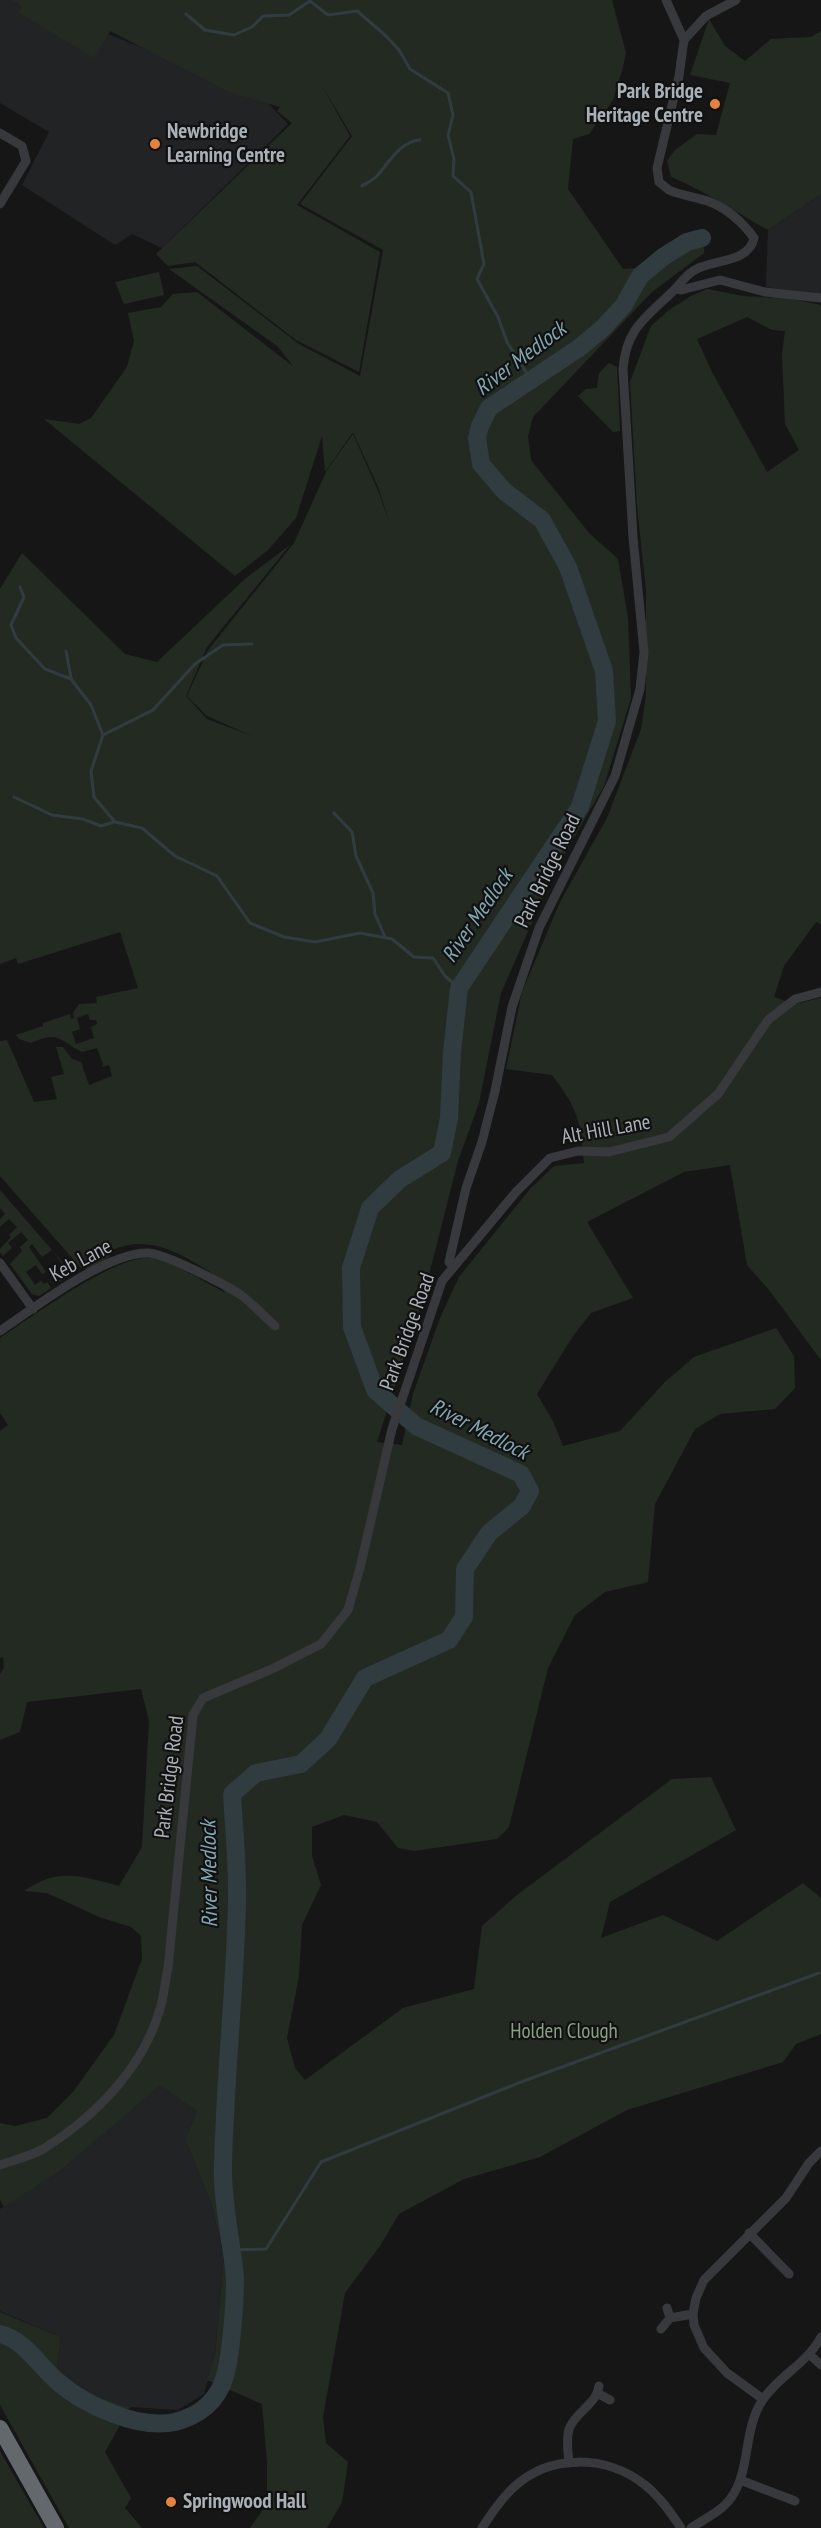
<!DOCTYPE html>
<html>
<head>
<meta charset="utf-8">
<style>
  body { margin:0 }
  canvas { display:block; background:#161617 }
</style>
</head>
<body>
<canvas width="821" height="2528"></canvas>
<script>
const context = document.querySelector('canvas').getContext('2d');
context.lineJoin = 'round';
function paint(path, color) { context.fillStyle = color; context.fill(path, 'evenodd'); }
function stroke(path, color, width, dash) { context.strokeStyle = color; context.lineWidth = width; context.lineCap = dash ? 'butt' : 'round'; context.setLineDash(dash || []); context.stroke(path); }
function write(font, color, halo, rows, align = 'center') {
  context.font = font + ' "PT Sans Narrow",sans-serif'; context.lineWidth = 4.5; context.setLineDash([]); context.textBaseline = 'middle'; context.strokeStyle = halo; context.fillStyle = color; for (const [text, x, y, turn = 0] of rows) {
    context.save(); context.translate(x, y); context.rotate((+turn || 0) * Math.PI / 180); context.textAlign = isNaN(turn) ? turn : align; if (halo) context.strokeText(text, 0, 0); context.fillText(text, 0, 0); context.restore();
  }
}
paint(new Path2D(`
  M 0,0 L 128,0 L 108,34 L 259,94 L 288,124 L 162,248 L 132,234 L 115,245 L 22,185 L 49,132 L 0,103 Z
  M 821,194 L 821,295 L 766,287 L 768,230 Z
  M 160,2084 L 197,2111 L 185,2139 L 211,2203 L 224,2256 L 215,2355 L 204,2394 L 178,2410 L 130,2407 L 88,2394 L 57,2368 L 61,2337 L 0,2311 L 0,2209 L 60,2171 Z`), '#222324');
paint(new Path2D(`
  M 11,0 L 612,0 L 626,53 L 623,67 L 613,100 L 589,134 L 573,139 L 568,189 L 623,269 L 655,267 L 705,231 L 704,253 L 652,292 L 533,417 L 528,436 L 531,460 L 589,533 L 618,559 L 628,618 L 631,698 L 604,786 L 554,872 L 501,993 L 479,1103 L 458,1161 L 422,1302 L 377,1442 L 402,1445 L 413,1394 L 440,1318 L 459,1277 L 530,1189 L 554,1166 L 584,1163 C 580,1119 579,1111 552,1075 L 506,1069 L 522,992 L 560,902 L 607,818 L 641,729 L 646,696 L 646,591 L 637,506 L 630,382 L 651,326 L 669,310 L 691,296 L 707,289 L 743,296 L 791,299 L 821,305 L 821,924 L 816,922 L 784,966 L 774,997 L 794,1004 L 821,998 L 821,1360 L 769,1290 L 747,1265 L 730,1165 L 684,1172 L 587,1222 L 633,1298 L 591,1313 L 573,1336 L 537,1394 L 553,1421 L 563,1446 L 620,1431 L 665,1382 L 694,1357 L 776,1328 L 794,1356 L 795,1388 L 775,1409 L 720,1414 L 695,1429 L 655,1504 L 648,1582 L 605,1592 L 575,1615 L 548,1668 L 509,1827 L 497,1839 L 414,1851 L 398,1848 L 377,1822 L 344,1815 L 312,1827 L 312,1856 L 321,1885 L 302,1925 L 299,1976 L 287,2038 L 295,2068 L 305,2080 L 403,2008 L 474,1989 L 482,1926 L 517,1895 L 672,1779 L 711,1777 L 736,1830 L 610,1902 L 601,1938 L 663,1915 L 717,1941 L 803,1883 L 821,1898 L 821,2034 L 796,2044 L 783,2062 L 627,2110 L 540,2157 L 464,2179 L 399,2214 L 380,2246 L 345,2293 L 323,2417 L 326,2443 L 348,2462 L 342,2502 L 327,2528 L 250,2528 L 267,2504 L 267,2462 L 262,2404 L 207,2380 L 215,2355 L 224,2256 L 211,2203 L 185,2139 L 197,2111 L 160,2085 L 60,2171 L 4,2207 L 0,2200 L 0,2123 L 15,2126 L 47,2118 L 73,2092 L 114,2035 L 142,1959 L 141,1936 L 131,1927 L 99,1917 L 47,1893 L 24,1891 C 58,1867 82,1876 119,1886 L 142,1847 L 149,1721 L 141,1689 L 27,1702 L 20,1732 L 0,1740 L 0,1674 L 4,1668 L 3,1657 L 0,1658 L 0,1431 L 8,1425 L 0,1413 L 0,1338 C 31,1318 119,1252 154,1258 C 173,1262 206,1283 224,1292 L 227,1282 C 190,1261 156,1231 112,1250 L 109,1257 L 89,1269 L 81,1268 L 0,1176 L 0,1041 L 7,1040 L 34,1102 L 57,1099 L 51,1077 L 64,1074 L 56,1047 L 63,1047 L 72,1059 L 81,1062 L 89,1085 L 112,1076 L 109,1065 L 102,1067 L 103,1064 L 97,1048 L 82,1052 C 59,1040 59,1030 31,1043 L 19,1039 L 16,1035 L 43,1026 L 43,1023 L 70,1014 L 71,1019 L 74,1018 L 73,1013 L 79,1004 L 97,1003 L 96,997 L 138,988 L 120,932 L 18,964 L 16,958 L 0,964 L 0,589 L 22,553 L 125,654 L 157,662 L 246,578 L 290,545 L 207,647 L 186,696 L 207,719 L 252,736 L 207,716 L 187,696 L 208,650 L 294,543 L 327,470 L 353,434 L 379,493 L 389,522 L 379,489 L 353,432 L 325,472 L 322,436 L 296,518 L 268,550 L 235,576 L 44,419 L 79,424 L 91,418 L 127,367 L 134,341 L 128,313 L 161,307 L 173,294 L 197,292 L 294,367 L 277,346 L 169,269 L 197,266 L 299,344 L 360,376 L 383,250 L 300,204 L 352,136 L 321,84 L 350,136 L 297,205 L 380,252 L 359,372 L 296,340 L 195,262 L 168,266 L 156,254 L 292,123 L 277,111 L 280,107 L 229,92 L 110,31 L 94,58 L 19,13 L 22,6 ZM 747,317 L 772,330 L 785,331 L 782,354 L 785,424 L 799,450 L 767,472 L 711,370 L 697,339 ZM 88,1014 L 90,1020 L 96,1020 L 97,1024 L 91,1027 L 94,1038 L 76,1044 L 72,1032 L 80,1029 L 77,1018 Z
  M 709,19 L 725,46 L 745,61 L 771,39 L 811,37 L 821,31 L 821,194 L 768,230 C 735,212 706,191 671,177 L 667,161 L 675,150 L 697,134 L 716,135 L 730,83 L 690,75 Z
  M 159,272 L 164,295 L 124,304 L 115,282 Z
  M 609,363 L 617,367 L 620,431 L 613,432 L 578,396 L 586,389 L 597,388 L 599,373 Z
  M 0,1190 L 71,1272 L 71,1275 L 60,1282 L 56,1276 L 66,1269 L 52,1250 L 42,1257 L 32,1244 L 29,1247 L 46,1272 L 42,1274 L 36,1265 L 26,1272 L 35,1285 L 41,1281 L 44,1284 L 47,1282 L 51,1288 L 39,1296 L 32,1294 L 10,1264 L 22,1251 L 20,1247 L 28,1240 L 21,1232 L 8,1243 L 12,1248 L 3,1256 L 0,1252 L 0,1249 L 11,1237 L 9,1235 L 17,1227 L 9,1219 L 0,1227 L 0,1219 L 5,1214 L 0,1208 Z
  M 0,2312 L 61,2337 L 57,2368 L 88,2394 L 130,2407 L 105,2452 L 131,2498 L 125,2508 L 142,2528 L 69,2528 L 0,2405 Z
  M 0,2451 L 44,2528 L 0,2528 Z`), '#232a22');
stroke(new Path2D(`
  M 186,14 L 205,30 L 234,35 L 252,27 L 263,16 L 289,15 L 310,1 L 328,15 L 357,11 L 385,35 L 399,50 L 410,69 L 448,93 L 453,115 L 448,135 L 454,159 L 453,176 L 471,192 L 484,264 L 477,279 L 498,317 L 507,342 L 531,380
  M 362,186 C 367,183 373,180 377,176 C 389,162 401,141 420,140
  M 20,587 L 24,597 L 11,625 L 16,638 L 45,669 L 71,679 L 91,705 L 103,735 L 91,771 L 94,797 L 115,822 L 142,828 L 175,856 L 217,876 L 250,923 L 284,937 L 315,942 L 360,933 L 392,939 L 414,957 L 433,958 L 445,976 L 459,988
  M 66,651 L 71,678
  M 103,735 L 153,710 L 195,664 L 223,645 L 252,644
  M 14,797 L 52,815 L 83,819 L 101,826 L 114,822
  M 334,813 L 352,832 L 356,856 L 373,893 L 375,914 L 385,937
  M 231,2250 L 266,2249 L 321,2162 L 521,2082 L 819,1973`), '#303c40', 3);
stroke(new Path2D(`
  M 0,2334 C 25,2340 39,2366 58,2382 C 85,2405 138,2430 175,2422 C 199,2416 218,2401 225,2376 C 231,2355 237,2289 234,2268 C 230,2234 222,2199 223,2165 C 225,2077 235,1990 237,1902 C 238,1867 234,1830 232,1794 L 256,1773 L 301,1764 L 328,1739 L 365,1678 L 449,1640 L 464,1617 L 465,1569 L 489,1533 L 522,1506 L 530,1491 L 521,1474 L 416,1426 L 375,1390 L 352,1327 L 351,1268 L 370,1208 L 400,1179 L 442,1153 L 449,1118 L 452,1052 L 459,988 L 580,807 L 607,721 L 604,671 L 568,567 L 542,520 L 504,491 L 481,464 L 477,438 L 480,426 L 489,408 L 579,348 L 603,328 L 624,305 L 640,276 L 663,257 L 687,242 L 702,238`), '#303c40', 18);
stroke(new Path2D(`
  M 666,0 L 684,40
  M 0,133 L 22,146 L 26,161 L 0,204
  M 676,288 L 681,290 L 720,280 L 765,292 L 821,298
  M 0,1263 L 33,1309
  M 453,1266 L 449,1262 L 466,1188 L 482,1142 L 495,1091 L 512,1007 L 539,928 L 615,776 L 640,689 L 644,652 L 633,537 L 623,369 C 626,330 644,319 670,294 C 678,287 684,277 693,271 C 710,259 749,264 754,238 C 743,223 728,209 710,202 C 697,197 682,196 669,190 L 659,182 L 657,168 L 679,76 L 684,40 L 706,16 L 736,0
  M 0,1331 C 34,1308 108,1251 149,1253 C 166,1254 226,1285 241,1295 C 253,1304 264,1316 275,1326
  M 0,2165 C 14,2160 31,2156 43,2149 C 95,2117 143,2068 160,2009 C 164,1996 165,1982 168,1968 L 193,1715 L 203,1698 L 272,1669 L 321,1644 L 348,1610 L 360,1568 L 392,1429 L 442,1281 L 516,1192 L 550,1158 L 578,1151 L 609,1152 L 669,1137 L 718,1094 L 768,1020 L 795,999 L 821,992
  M 749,2233 L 789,2274
  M 670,2318 L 693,2314
  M 661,2329 L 670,2318 L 667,2308
  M 810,2355 L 821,2365
  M 597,2393 L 610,2400
  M 763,2399 L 727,2373 L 704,2348 L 694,2325 L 693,2314 L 696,2298 L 704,2280 L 786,2198 L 809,2163 L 821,2151
  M 569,2463 C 568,2452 566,2440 569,2429 C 575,2412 597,2404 599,2386
  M 740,2480 L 795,2501
  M 482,2528 C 491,2514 501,2499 513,2488 C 549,2453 608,2455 645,2485 C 660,2497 671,2513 681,2528
  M 691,2528 C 704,2519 722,2511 731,2498 C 751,2470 743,2430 762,2401 C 778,2376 807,2364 821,2337`), '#37393c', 9);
stroke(new Path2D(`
  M 0,2428 L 56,2528`), '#63686d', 16);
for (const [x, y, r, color] of [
  [715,104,6,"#e58240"],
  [155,144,6,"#e58240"],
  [171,2502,6,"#e58240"]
]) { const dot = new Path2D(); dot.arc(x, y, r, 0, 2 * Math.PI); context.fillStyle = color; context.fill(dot); stroke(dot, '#111112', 2); }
write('bold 21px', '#a9b1b7', '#111112', [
  ["Park Bridge",703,92,"right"],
  ["Heritage Centre",703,116,"right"],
  ["Newbridge",167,132],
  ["Learning Centre",167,156],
  ["Springwood Hall",183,2502]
], 'left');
write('21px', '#a9b1b7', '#111112', [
  ["Park Bridge Road",548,871,-64],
  ["Alt Hill Lane",606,1130,-10],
  ["Keb Lane",81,1261,-28],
  ["Park Bridge Road",408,1332,-70],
  ["Park Bridge Road",170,1777,-83]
]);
write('21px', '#87a081', '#111112', [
  ["Holden Clough",564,2032]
]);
write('italic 22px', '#82a6af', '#111112', [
  ["River Medlock",521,359,-37],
  ["River Medlock",478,916,-56],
  ["River Medlock",479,1430,27],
  ["River Medlock",210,1874,-91]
]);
</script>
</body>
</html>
